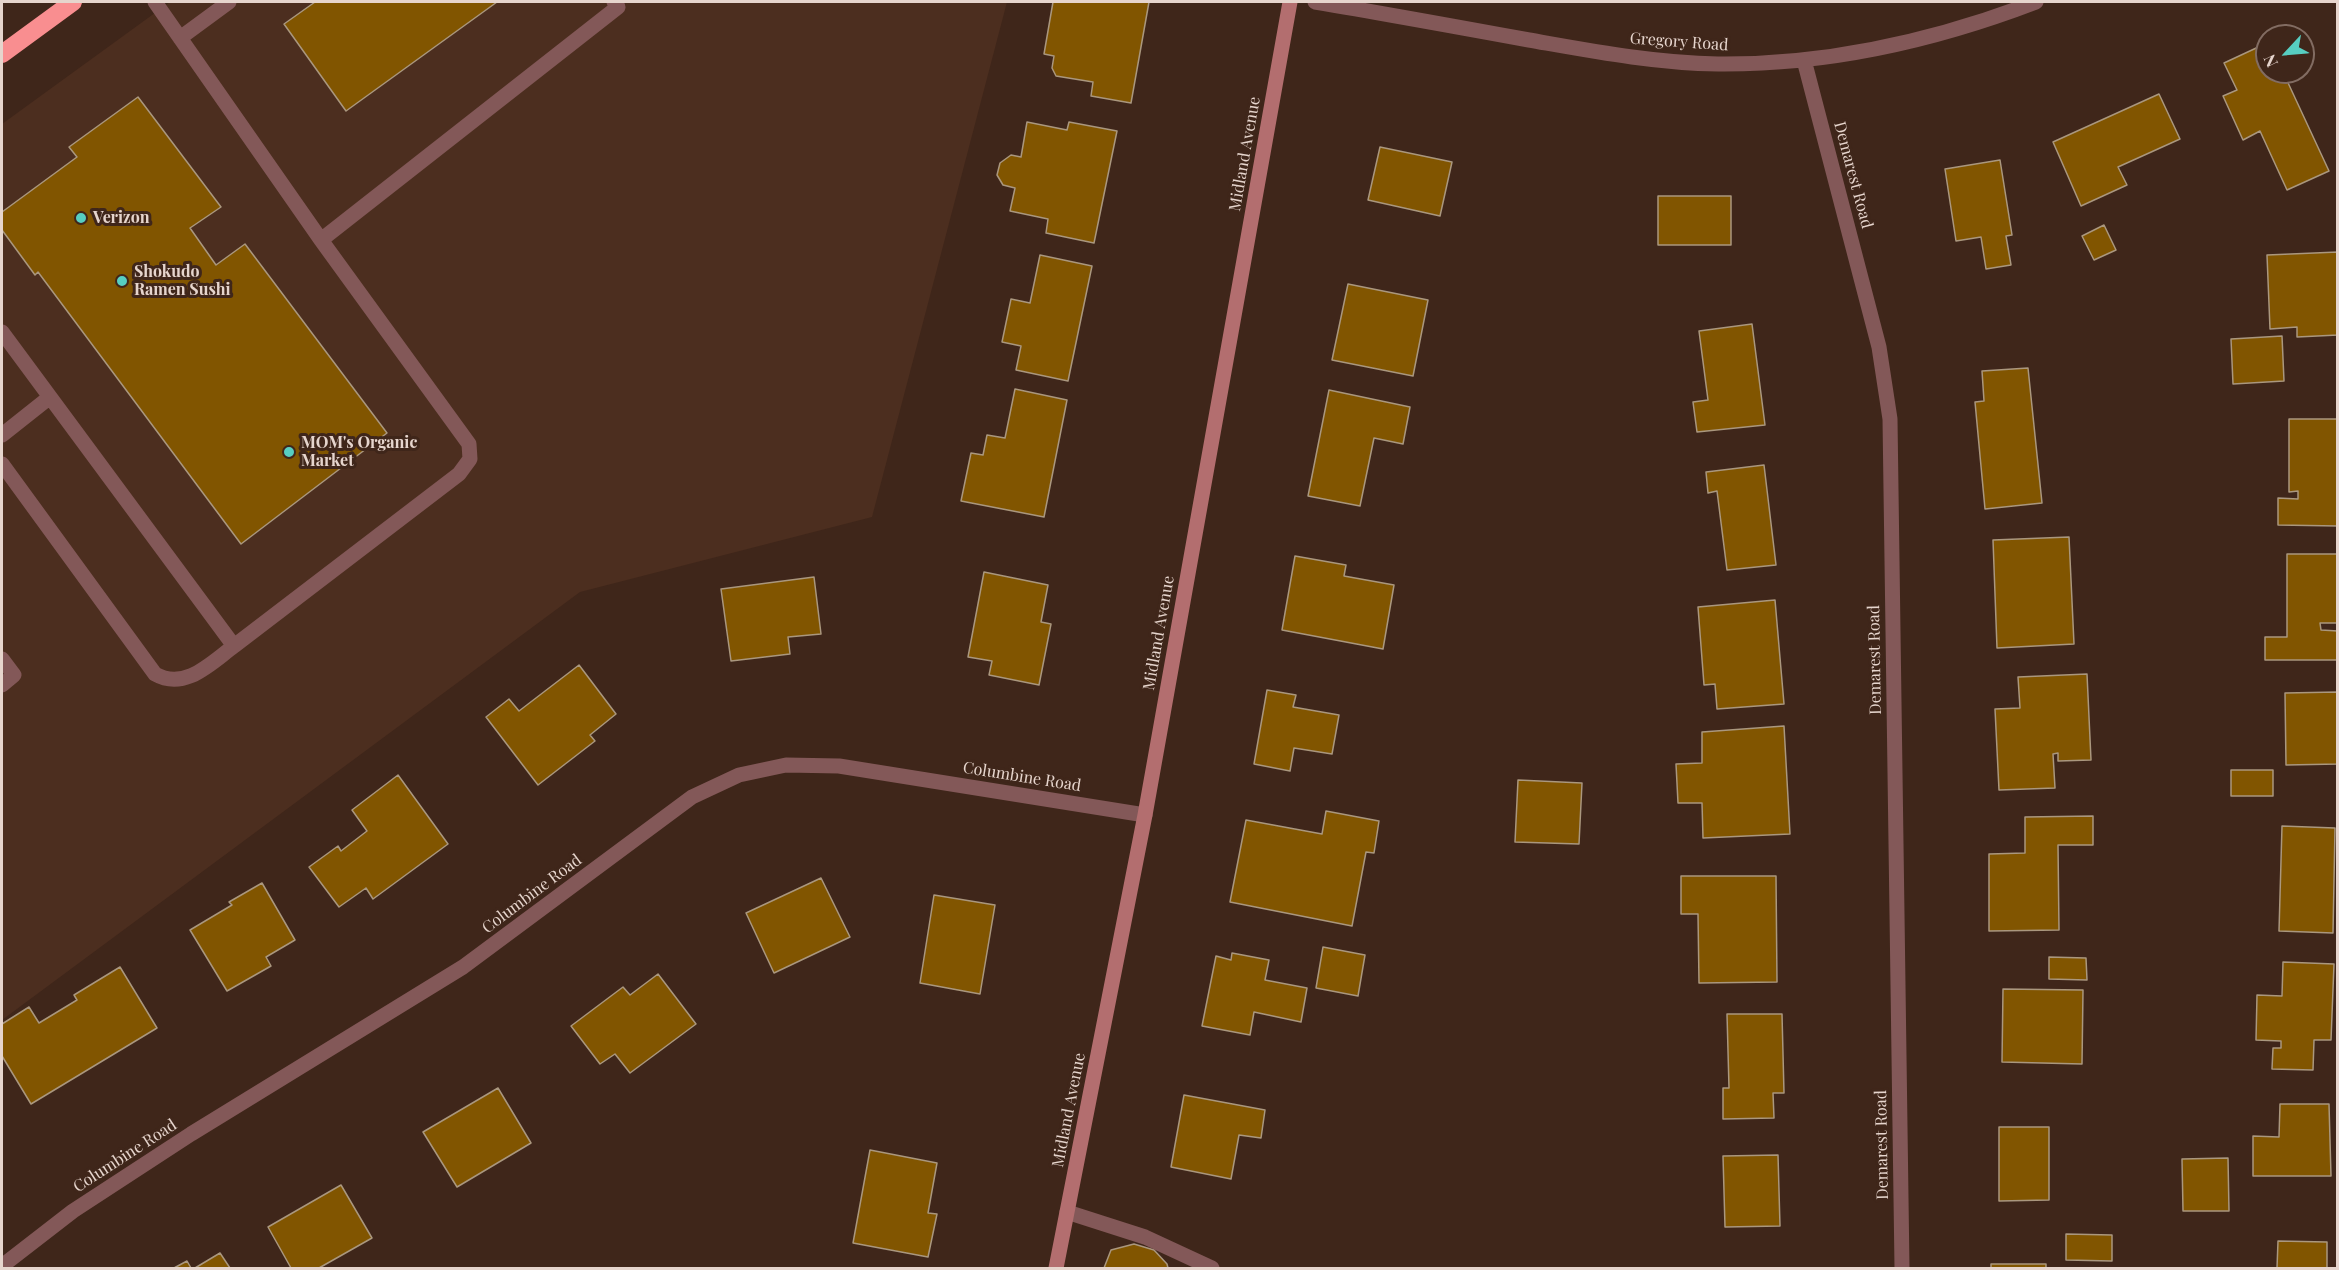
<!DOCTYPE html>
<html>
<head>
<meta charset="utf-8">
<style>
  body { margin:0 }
  #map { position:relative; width:2339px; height:1270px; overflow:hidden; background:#3f261a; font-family:"Playfair Display",serif }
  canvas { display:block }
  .frame { position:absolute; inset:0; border:3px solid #e6d5cd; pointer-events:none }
  .north { position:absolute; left:2255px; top:24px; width:60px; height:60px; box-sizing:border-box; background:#3f261a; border:2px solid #826c62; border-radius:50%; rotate:244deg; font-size:16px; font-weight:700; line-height:24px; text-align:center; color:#e6d5cd }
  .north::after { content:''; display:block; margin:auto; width:21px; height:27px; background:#57cec1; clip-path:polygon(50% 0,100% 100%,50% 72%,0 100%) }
</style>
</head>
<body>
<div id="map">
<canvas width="2339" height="1270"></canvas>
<div class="frame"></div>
<div class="north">N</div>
</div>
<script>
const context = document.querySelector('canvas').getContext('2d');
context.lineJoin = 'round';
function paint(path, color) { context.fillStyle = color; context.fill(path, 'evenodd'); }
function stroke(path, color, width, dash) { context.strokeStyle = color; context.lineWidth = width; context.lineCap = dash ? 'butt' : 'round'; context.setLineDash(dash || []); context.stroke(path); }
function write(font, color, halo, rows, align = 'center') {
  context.font = font + ' "Playfair Display",serif'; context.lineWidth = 6; context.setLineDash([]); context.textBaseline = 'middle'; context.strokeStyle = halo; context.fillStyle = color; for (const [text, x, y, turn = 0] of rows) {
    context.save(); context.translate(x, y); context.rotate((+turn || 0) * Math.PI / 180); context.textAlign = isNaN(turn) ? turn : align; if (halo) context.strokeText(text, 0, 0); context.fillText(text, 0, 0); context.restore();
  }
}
paint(new Path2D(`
  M 170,2 L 1007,2 L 872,517 L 580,592 L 2,1020 L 2,124 Z`), '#4c2e1f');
const building = new Path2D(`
  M 315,2 L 497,2 L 346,111 L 284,24 Z
  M 1053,2 L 1149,2 L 1131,103 L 1091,96 L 1093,82 L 1056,76 L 1052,68 L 1054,56 L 1044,54 Z
  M 2267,43 L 2267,72 L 2283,72 L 2329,171 L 2287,190 L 2260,131 L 2243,140 L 2223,96 L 2237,90 L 2224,63 Z
  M 2159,94 L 2180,139 L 2118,167 L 2127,185 L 2081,206 L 2053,142 Z
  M 138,97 L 221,207 L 190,228 L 216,265 L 245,244 L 387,433 L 241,544 L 38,272 L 35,275 L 2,230 L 2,212 L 77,157 L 69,147 Z
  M 1027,122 L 1067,130 L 1069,122 L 1117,131 L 1094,243 L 1046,233 L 1048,219 L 1010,211 L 1015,188 L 1003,185 L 997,175 L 1000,163 L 1011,155 L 1021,157 Z
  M 1380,147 L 1452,162 L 1440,216 L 1368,200 Z
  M 2000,160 L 2012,235 L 2006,236 L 2011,265 L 1986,269 L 1981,237 L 1956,241 L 1945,169 Z
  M 1658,196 L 1731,196 L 1731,245 L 1658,245 Z
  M 2104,225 L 2116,250 L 2094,260 L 2082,236 Z
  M 2338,252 L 2338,335 L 2297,337 L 2297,327 L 2270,329 L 2267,255 Z
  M 1040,255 L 1092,266 L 1068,381 L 1016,370 L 1021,346 L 1002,342 L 1011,299 L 1030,303 Z
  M 1348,284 L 1428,300 L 1413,376 L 1332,360 Z
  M 1752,324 L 1765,425 L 1697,432 L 1693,402 L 1708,400 L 1699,331 Z
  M 2282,336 L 2284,381 L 2233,384 L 2231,339 Z
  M 2028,368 L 2042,503 L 1985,509 L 1975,402 L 1984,401 L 1982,371 Z
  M 1015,389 L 1067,400 L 1044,517 L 961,501 L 971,453 L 983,455 L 987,435 L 1005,438 Z
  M 1329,390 L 1410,407 L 1403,444 L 1374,438 L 1360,506 L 1308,496 Z
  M 2289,419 L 2338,419 L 2338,526 L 2278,525 L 2278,498 L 2298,499 L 2298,491 L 2289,492 Z
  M 1764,465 L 1776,565 L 1727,570 L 1717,491 L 1708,493 L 1706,472 Z
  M 2069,537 L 2074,644 L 1997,648 L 1993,540 Z
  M 2287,554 L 2338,554 L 2338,623 L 2320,623 L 2321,630 L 2338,631 L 2338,660 L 2265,660 L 2265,637 L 2287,637 Z
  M 1295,556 L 1346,565 L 1344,576 L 1394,585 L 1383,649 L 1282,630 Z
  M 984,572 L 1048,585 L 1041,622 L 1051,624 L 1039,685 L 989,675 L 992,661 L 968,657 Z
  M 814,577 L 821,634 L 788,637 L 790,654 L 731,661 L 721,589 Z
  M 1775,600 L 1784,704 L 1717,709 L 1715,684 L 1704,685 L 1698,607 Z
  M 579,665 L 616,714 L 590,735 L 595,741 L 538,785 L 486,717 L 509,699 L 519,711 Z
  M 2087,674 L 2091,760 L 2058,761 L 2058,753 L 2053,754 L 2055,788 L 1999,790 L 1995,709 L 2020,708 L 2018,677 Z
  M 1267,690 L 1296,695 L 1293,707 L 1339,715 L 1332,754 L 1294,748 L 1290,771 L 1254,764 Z
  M 2338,692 L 2338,764 L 2286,765 L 2285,693 Z
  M 1784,726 L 1790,834 L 1703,838 L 1702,803 L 1678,803 L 1676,764 L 1702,763 L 1702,732 Z
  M 2231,770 L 2273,770 L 2273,796 L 2231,796 Z
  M 398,775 L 448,844 L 373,899 L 366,888 L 339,907 L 309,867 L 338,846 L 341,851 L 367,831 L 352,810 Z
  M 1518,780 L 1582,783 L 1579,844 L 1515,842 Z
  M 1326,811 L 1379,821 L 1374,853 L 1366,852 L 1352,926 L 1230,902 L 1246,820 L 1322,834 Z
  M 2093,816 L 2093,845 L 2058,845 L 2059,930 L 1989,931 L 1989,854 L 2025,853 L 2025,817 Z
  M 2282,826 L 2335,828 L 2333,933 L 2279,931 Z
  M 1681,876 L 1776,876 L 1777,982 L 1699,983 L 1698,914 L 1681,914 Z
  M 821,878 L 850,937 L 774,973 L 746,913 Z
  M 262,883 L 295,940 L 266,957 L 271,966 L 227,991 L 190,930 L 232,905 L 229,902 Z
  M 934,895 L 995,905 L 980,994 L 920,983 Z
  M 1323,947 L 1365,955 L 1358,996 L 1316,988 Z
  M 1232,953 L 1269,960 L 1265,980 L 1307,988 L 1301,1022 L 1254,1012 L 1250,1035 L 1202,1026 L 1216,956 L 1231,960 Z
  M 2049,957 L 2086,958 L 2087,980 L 2049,979 Z
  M 2283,962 L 2334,964 L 2331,1040 L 2314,1040 L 2313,1070 L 2272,1069 L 2273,1048 L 2281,1048 L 2281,1041 L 2256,1040 L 2257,995 L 2282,996 Z
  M 120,967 L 157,1028 L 31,1104 L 2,1056 L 2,1024 L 29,1007 L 39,1023 L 77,1000 L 74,995 Z
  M 658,974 L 696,1024 L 630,1073 L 615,1054 L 600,1064 L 571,1026 L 623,987 L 630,995 Z
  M 2003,989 L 2083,990 L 2082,1064 L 2002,1062 Z
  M 1727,1014 L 1782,1014 L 1784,1093 L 1773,1093 L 1774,1118 L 1723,1119 L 1723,1088 L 1729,1088 Z
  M 498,1088 L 531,1143 L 457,1187 L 423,1132 Z
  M 1184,1095 L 1265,1110 L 1261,1138 L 1239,1135 L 1231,1179 L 1171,1167 Z
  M 2280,1104 L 2329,1104 L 2331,1176 L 2253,1176 L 2253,1136 L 2279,1137 Z
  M 1999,1127 L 2049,1127 L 2049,1200 L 1999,1201 Z
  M 870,1150 L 937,1163 L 928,1213 L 937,1214 L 928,1257 L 853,1243 Z
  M 1778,1155 L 1780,1226 L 1725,1227 L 1723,1156 Z
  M 2228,1158 L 2229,1211 L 2183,1211 L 2182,1159 Z
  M 341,1185 L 372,1238 L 319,1268 L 291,1268 L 268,1227 Z
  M 2066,1234 L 2112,1235 L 2112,1261 L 2066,1260 Z
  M 2278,1241 L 2327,1242 L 2327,1268 L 2277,1268 Z
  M 1134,1244 L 1154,1250 L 1167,1264 L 1168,1268 L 1104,1268 L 1111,1250 Z
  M 220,1253 L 230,1268 L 195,1268 Z
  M 187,1261 L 191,1268 L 174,1268 Z
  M 1991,1264 L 2046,1264 L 2046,1268 L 1991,1268 Z`);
paint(building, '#815500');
stroke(building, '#aa977e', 1.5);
stroke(new Path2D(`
  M 180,38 L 229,2
  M 321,240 L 618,7 L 614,2
  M 2,332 L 234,646 L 459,474 L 470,459 L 469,444 L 321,240 L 155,2
  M 2,435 L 50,397
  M 2,464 L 155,674 C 185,691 211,663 234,646
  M 2,659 L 14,675 L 2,685
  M 1067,1212 L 1145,1237 L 1212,1268`), '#835858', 15);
stroke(new Path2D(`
  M 1315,2 C 1387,14 1458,27 1529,40 C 1592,51 1654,63 1718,64 C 1829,65 1934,41 2036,2
  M 1804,60 L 1879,347 L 1890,419 L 1902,1268
  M 2,1266 L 73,1211 L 191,1134 L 463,967 L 692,797 L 739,775 L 786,765 L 839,766 L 1145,815`), '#835858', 15);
stroke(new Path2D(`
  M 1056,1268 L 1145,815 L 1290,2`), '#b36e6f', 15);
stroke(new Path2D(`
  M 2,54 L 73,2`), '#f98e90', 18);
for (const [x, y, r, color] of [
  [81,218,6,"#57cec1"],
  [122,281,6,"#57cec1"],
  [289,452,6,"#57cec1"]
]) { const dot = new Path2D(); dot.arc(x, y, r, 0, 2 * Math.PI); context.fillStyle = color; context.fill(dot); stroke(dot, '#3f261a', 2); }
write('16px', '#e6d5cd', '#3f261a', [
  ["Gregory Road",1679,42,4],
  ["Midland Avenue",1245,154,-80],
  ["Demarest Road",1853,175,75],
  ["Midland Avenue",1159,633,-80],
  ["Demarest Road",1875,660,-91],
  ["Columbine Road",1022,777,9],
  ["Columbine Road",532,894,-37],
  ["Midland Avenue",1069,1110,-79],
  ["Demarest Road",1882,1145,-91],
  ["Columbine Road",125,1156,-33]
]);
write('bold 16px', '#e6d5cd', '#3f261a', [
  ["Verizon",93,218],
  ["Shokudo",134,272],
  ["Ramen Sushi",134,290],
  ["MOM's Organic",301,443],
  ["Market",301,461]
], 'left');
</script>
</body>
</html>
